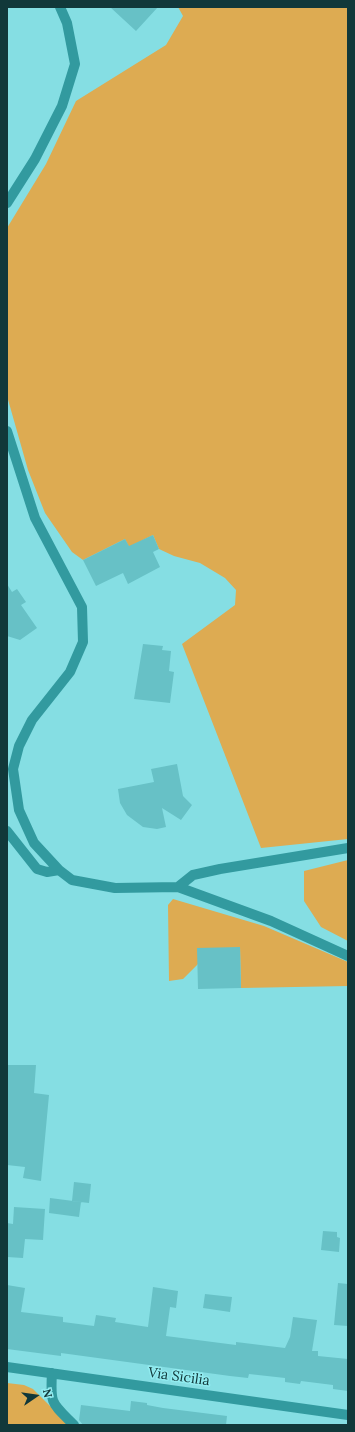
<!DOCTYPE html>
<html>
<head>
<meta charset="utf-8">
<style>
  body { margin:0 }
  #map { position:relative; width:355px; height:1432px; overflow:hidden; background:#85dee3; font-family:Lora,serif }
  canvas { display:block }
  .frame { position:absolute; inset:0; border:8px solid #11383a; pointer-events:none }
  .north { position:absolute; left:16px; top:1376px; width:40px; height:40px; -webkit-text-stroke:3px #92ecf0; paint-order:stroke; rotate:77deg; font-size:11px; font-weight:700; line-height:16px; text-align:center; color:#11383a }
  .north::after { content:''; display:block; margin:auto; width:14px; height:18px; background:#11383a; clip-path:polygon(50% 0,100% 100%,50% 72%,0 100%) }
</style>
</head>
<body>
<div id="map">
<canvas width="355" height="1432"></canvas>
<div class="frame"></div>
<div class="north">N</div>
</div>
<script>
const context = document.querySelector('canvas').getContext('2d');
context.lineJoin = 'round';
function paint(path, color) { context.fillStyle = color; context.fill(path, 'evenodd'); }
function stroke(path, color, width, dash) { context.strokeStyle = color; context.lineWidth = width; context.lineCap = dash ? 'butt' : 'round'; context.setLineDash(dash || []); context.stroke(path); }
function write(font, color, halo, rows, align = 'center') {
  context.font = font + ' Lora,serif'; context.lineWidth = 3; context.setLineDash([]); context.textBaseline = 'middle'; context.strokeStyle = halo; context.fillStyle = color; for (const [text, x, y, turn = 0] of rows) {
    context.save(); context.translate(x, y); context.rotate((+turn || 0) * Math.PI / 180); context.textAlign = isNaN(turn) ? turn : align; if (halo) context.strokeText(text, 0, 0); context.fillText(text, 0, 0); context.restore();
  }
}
paint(new Path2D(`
  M 178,7 L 348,7 L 348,839 L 261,848 L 182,644 L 235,605 L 236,590 L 225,578 L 200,563 L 174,556 L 159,549 L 153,535 L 129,547 L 125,539 L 83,560 L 72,552 L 45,513 L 28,470 L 7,396 L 7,228 L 46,164 L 76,101 L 166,45 L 183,16 Z
  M 348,860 L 348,941 L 321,927 L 304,901 L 304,871 Z
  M 173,899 L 264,926 L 348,962 L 348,986 L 241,988 L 240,947 L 198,964 L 183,979 L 169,981 L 168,905 Z
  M 7,1383 L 24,1385 L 33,1389 L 69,1425 L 7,1425 Z`), '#ddab52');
paint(new Path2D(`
  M 110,7 L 158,7 L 136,31 Z
  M 153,535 L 159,549 L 153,552 L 160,567 L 128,584 L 123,573 L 96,586 L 83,560 L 125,539 L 129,546 Z
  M 7,584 L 12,592 L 17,589 L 26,602 L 21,605 L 37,628 L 20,640 L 7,636 Z
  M 143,644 L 163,646 L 162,650 L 171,651 L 169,671 L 174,672 L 170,703 L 134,699 Z
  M 177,764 L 183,796 L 192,805 L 181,820 L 162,808 L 166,827 L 157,829 L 143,827 L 127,815 L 120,803 L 118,789 L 154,782 L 151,769 Z
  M 240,947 L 241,988 L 198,989 L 197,948 Z
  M 7,1065 L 36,1065 L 34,1093 L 49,1095 L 41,1181 L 23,1178 L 25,1167 L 7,1165 Z
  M 74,1182 L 91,1184 L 89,1203 L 72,1201 Z
  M 50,1198 L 81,1202 L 79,1217 L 49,1213 Z
  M 14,1207 L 45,1209 L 43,1240 L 25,1239 L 23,1258 L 7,1257 L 7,1223 L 13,1224 Z
  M 323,1231 L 337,1232 L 337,1237 L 340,1238 L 339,1252 L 321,1250 Z
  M 338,1283 L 348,1284 L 348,1326 L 334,1325 Z
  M 7,1285 L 25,1288 L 21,1312 L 63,1317 L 63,1322 L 94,1326 L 96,1315 L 116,1318 L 115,1322 L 148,1327 L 153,1287 L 178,1291 L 176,1308 L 170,1307 L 166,1336 L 236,1345 L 236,1342 L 285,1348 L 290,1337 L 293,1317 L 317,1320 L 312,1351 L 318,1351 L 318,1356 L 348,1359 L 348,1391 L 333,1389 L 333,1385 L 301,1381 L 300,1384 L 285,1382 L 285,1378 L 249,1374 L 248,1378 L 230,1376 L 61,1353 L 61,1356 L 7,1349 Z
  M 205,1294 L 232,1297 L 230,1312 L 203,1308 Z
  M 131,1401 L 147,1403 L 147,1405 L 163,1408 L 227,1416 L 226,1425 L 83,1425 L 79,1420 L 81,1405 L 130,1411 Z`), '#67c1c6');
stroke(new Path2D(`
  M 7,203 L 35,159 L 62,106 L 75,64 L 67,23 L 60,7
  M 7,431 L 35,518 L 82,607 L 83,642 L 70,672 L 32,720 L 19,746 L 13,769 L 19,810 L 34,843 L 59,870 L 72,880 L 115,888 L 178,887 L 271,921 L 348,956
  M 7,831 L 37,869 L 47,872 L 59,870
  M 178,887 L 193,875 L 220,869 L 348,848
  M 7,1367 L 348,1415
  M 52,1373 C 50,1405 52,1403 74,1425`), '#329a9f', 10);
write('14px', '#11383a', '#92ecf0', [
  ["Via Sicilia",179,1377,8]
]);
</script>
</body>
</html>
